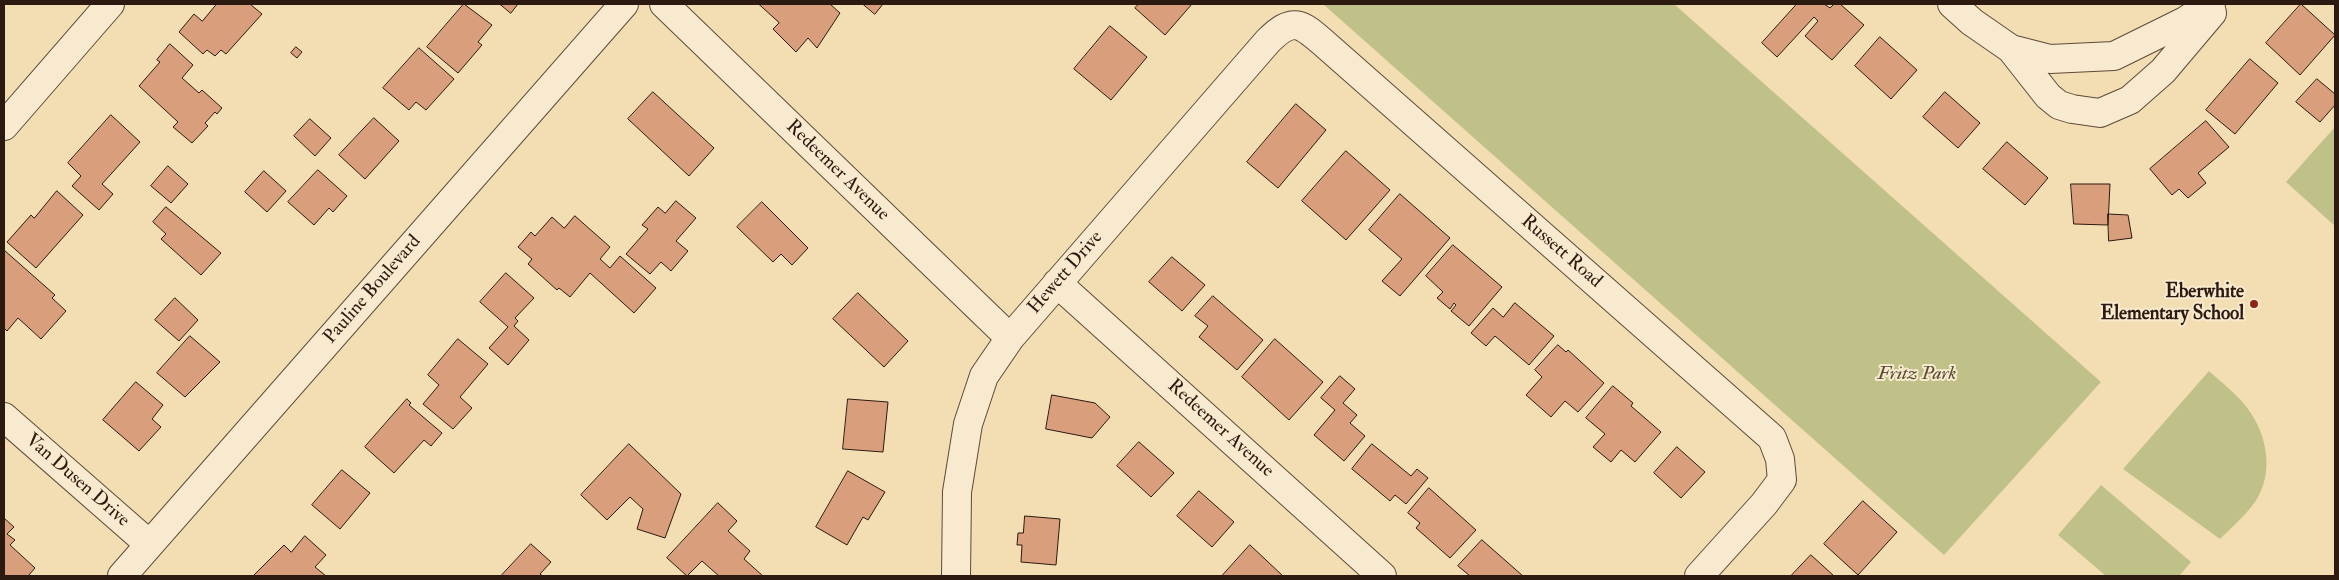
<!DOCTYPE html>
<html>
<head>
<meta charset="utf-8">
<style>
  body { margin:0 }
  #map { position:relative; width:2339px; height:580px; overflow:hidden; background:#f3deb3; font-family:"IM FELL Double Pica",serif }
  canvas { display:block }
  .frame { position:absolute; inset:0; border:5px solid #2c1910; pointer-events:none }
</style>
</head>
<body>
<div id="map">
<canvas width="2339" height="580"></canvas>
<div class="frame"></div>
</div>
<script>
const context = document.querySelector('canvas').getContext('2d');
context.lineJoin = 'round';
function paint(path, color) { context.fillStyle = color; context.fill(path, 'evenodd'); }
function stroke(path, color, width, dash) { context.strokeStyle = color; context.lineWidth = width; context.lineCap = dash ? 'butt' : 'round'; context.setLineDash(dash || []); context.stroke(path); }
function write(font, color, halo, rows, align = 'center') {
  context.font = font + ' "IM FELL Double Pica",serif'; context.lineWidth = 4; context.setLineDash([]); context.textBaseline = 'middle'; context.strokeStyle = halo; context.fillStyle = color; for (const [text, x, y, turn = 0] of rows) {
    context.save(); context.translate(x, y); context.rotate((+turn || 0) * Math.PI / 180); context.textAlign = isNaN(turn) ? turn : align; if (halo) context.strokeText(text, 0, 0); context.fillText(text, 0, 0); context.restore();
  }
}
paint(new Path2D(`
  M 1323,4 L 1674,4 L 2101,382 L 1944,555 Z
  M 2335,127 L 2335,226 L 2286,182 Z
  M 2209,371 C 2222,383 2238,395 2248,409 C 2268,436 2274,474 2255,502 C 2245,516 2232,527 2220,539 L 2123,469 Z
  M 2101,485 L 2191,562 L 2179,576 L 2106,576 L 2058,535 Z`), '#c0c089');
const building = new Path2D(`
  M 217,4 L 250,4 L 262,14 L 226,54 L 221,50 L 215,56 L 207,50 L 203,54 L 179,32 L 194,14 L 202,21 Z
  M 464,4 L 492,25 L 478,42 L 482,45 L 458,73 L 427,47 Z
  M 500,4 L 518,4 L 511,13 Z
  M 759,4 L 830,4 L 840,13 L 817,48 L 808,38 L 796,52 L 773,29 L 779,23 Z
  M 863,4 L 883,4 L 875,14 Z
  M 1139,4 L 1192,4 L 1165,35 L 1135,8 Z
  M 1797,4 L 1824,4 L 1830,8 L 1834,4 L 1840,4 L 1864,25 L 1832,60 L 1805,36 L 1818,21 L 1814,17 L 1777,57 L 1762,43 Z
  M 2301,4 L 2335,35 L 2300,75 L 2266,43 Z
  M 1110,26 L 1147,57 L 1111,100 L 1074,69 Z
  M 1880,37 L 1917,70 L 1891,99 L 1855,66 Z
  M 170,44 L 193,65 L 182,78 L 199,93 L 202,90 L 222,108 L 217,114 L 215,112 L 205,123 L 208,126 L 192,143 L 173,127 L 178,122 L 139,86 L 160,62 L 157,60 Z
  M 296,47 L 302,52 L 297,58 L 291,53 Z
  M 419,48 L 454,79 L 426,110 L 416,102 L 409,110 L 383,88 Z
  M 2250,59 L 2278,83 L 2235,134 L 2206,110 Z
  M 2317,79 L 2335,94 L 2335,105 L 2320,122 L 2296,102 Z
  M 653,92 L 714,148 L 689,176 L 628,119 Z
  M 1945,92 L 1980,123 L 1958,148 L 1923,117 Z
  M 1296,104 L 1326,130 L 1278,188 L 1247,162 Z
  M 111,115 L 140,142 L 102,184 L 113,194 L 99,210 L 72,186 L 81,176 L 68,163 Z
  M 374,118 L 399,141 L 365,179 L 339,155 Z
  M 310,119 L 331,138 L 315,156 L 294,136 Z
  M 2206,121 L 2229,147 L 2198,173 L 2206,183 L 2188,198 L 2179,189 L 2172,195 L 2150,169 Z
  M 2007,142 L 2048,178 L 2025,205 L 1983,169 Z
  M 1346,151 L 1390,190 L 1346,240 L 1302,201 Z
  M 168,166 L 188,184 L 171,203 L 151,186 Z
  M 318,170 L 347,196 L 333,212 L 329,208 L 314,225 L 288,202 Z
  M 264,171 L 286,191 L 267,212 L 245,192 Z
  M 2071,184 L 2110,184 L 2108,225 L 2074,224 Z
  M 57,191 L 83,215 L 36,268 L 7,242 L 31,215 L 34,218 Z
  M 1400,194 L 1450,238 L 1400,296 L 1382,281 L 1402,259 L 1369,230 Z
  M 676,201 L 696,218 L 676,241 L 688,251 L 671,271 L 661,262 L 650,274 L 626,254 L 648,229 L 642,225 L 658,207 L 665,213 Z
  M 762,202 L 808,248 L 792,265 L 781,254 L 773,262 L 737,227 Z
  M 166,207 L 221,253 L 201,275 L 161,239 L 166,234 L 153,222 Z
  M 2108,214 L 2128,215 L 2132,238 L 2109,241 Z
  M 575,216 L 610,247 L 600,259 L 610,268 L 620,256 L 656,288 L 634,313 L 590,273 L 570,297 L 559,288 L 557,290 L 528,264 L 532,259 L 518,247 L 531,232 L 535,236 L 552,217 L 564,228 Z
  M 1453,245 L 1502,287 L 1469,326 L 1451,311 L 1456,305 L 1454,303 L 1450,309 L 1437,298 L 1443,292 L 1426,276 Z
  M 4,250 L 55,295 L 52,298 L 66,311 L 41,339 L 18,318 L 7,331 L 4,328 Z
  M 1172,257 L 1205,285 L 1182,311 L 1149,282 Z
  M 506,273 L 534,298 L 515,318 L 518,321 L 514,326 L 529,340 L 508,365 L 489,348 L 508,327 L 480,302 Z
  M 858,293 L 908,341 L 884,367 L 833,319 Z
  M 1213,296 L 1263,340 L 1237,370 L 1199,337 L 1208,326 L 1195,316 Z
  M 175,298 L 198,320 L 179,341 L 155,320 Z
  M 1515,303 L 1554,336 L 1529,365 L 1495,336 L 1486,346 L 1471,333 L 1493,308 L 1503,317 Z
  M 190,336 L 220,362 L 185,397 L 157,373 Z
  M 458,339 L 488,364 L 460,397 L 472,408 L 453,429 L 423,404 L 439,385 L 428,375 Z
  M 1275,339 L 1323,382 L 1289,420 L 1242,377 Z
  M 1558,345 L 1566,352 L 1568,350 L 1604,383 L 1578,412 L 1565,401 L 1551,417 L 1526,395 L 1542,377 L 1535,370 Z
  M 1340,376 L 1355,389 L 1343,403 L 1357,415 L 1350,423 L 1365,436 L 1344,461 L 1314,435 L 1335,410 L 1321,398 Z
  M 136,382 L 163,405 L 152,419 L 161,427 L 139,451 L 103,420 Z
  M 1613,386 L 1633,403 L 1631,406 L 1661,432 L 1635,462 L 1621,450 L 1611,462 L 1593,447 L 1605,434 L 1586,418 Z
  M 1052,395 L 1095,403 L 1110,417 L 1092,438 L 1046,429 Z
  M 407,399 L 411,403 L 409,405 L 442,433 L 431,446 L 424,440 L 394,473 L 365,447 Z
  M 848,399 L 888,402 L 883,452 L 843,449 Z
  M 1139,442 L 1174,473 L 1151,497 L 1117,466 Z
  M 629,444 L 681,494 L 665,538 L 637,529 L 643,509 L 630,497 L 607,520 L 581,495 Z
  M 1372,444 L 1411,476 L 1417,469 L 1428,478 L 1406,504 L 1395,495 L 1390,501 L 1352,469 Z
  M 1677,447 L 1705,472 L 1681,498 L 1654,473 Z
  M 342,470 L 370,493 L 340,529 L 312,505 Z
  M 848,471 L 885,492 L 868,520 L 863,517 L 847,545 L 816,527 Z
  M 1429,488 L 1476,530 L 1450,558 L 1416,528 L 1420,523 L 1408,513 Z
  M 1199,491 L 1234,522 L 1212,547 L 1177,516 Z
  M 1863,501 L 1897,532 L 1858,575 L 1824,544 Z
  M 718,503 L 737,521 L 728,531 L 750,551 L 744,559 L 763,576 L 719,576 L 702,561 L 687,576 L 667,558 Z
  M 1025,516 L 1060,519 L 1056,565 L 1021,562 L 1022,545 L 1017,545 L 1018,533 L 1023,533 Z
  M 4,518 L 14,527 L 7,534 L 15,540 L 10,545 L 35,568 L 28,576 L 4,576 Z
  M 305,536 L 326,555 L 315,567 L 326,576 L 253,576 L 284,545 L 291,552 Z
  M 1482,540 L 1523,576 L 1470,576 L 1458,566 Z
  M 531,544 L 551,562 L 540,574 L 543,576 L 501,576 Z
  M 1250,545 L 1283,576 L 1222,576 Z
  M 1811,555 L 1834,576 L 1791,576 Z`);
paint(building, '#d99f7c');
stroke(building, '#2c1910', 1);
const minor = new Path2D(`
  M 664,4 L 1010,338
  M 1952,4 L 1972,22 L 2011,49 L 2050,59 L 2114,56 L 2185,21 L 2211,4
  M 2011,49 L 2048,96 L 2059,105 L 2072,109 L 2100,113 L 2130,100 L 2163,71 L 2212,13
  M 4,126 L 110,4
  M 1057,283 L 1382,576
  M 4,417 L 149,544
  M 122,576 L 624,4
  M 956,576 L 957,492 L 968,424 L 984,376 L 1010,338 L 1268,41 C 1294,15 1302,24 1327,46 L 1772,438 L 1780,459 L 1782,480 L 1764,504 L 1699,576`);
stroke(minor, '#5e4a39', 30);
stroke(minor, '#f7eace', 28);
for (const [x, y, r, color] of [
  [2254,304,5,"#8f2418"]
]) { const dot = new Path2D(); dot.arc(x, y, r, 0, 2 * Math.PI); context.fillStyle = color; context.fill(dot); stroke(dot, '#f7eace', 2); }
write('19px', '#2c1910', '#f7eace', [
  ["Redeemer Avenue",837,171,44],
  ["Russett Road",1561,252,41],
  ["Hewett Drive",1066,273,-49],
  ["Pauline Boulevard",373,290,-49],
  ["Redeemer Avenue",1220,429,42],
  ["Van Dusen Drive",77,481,41]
]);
write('bold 19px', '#2c1910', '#f7eace', [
  ["Eberwhite",2244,293],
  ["Elementary School",2244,315]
], 'right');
write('italic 19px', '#584b34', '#f7eace', [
  ["Fritz Park",1917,375]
]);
</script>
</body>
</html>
